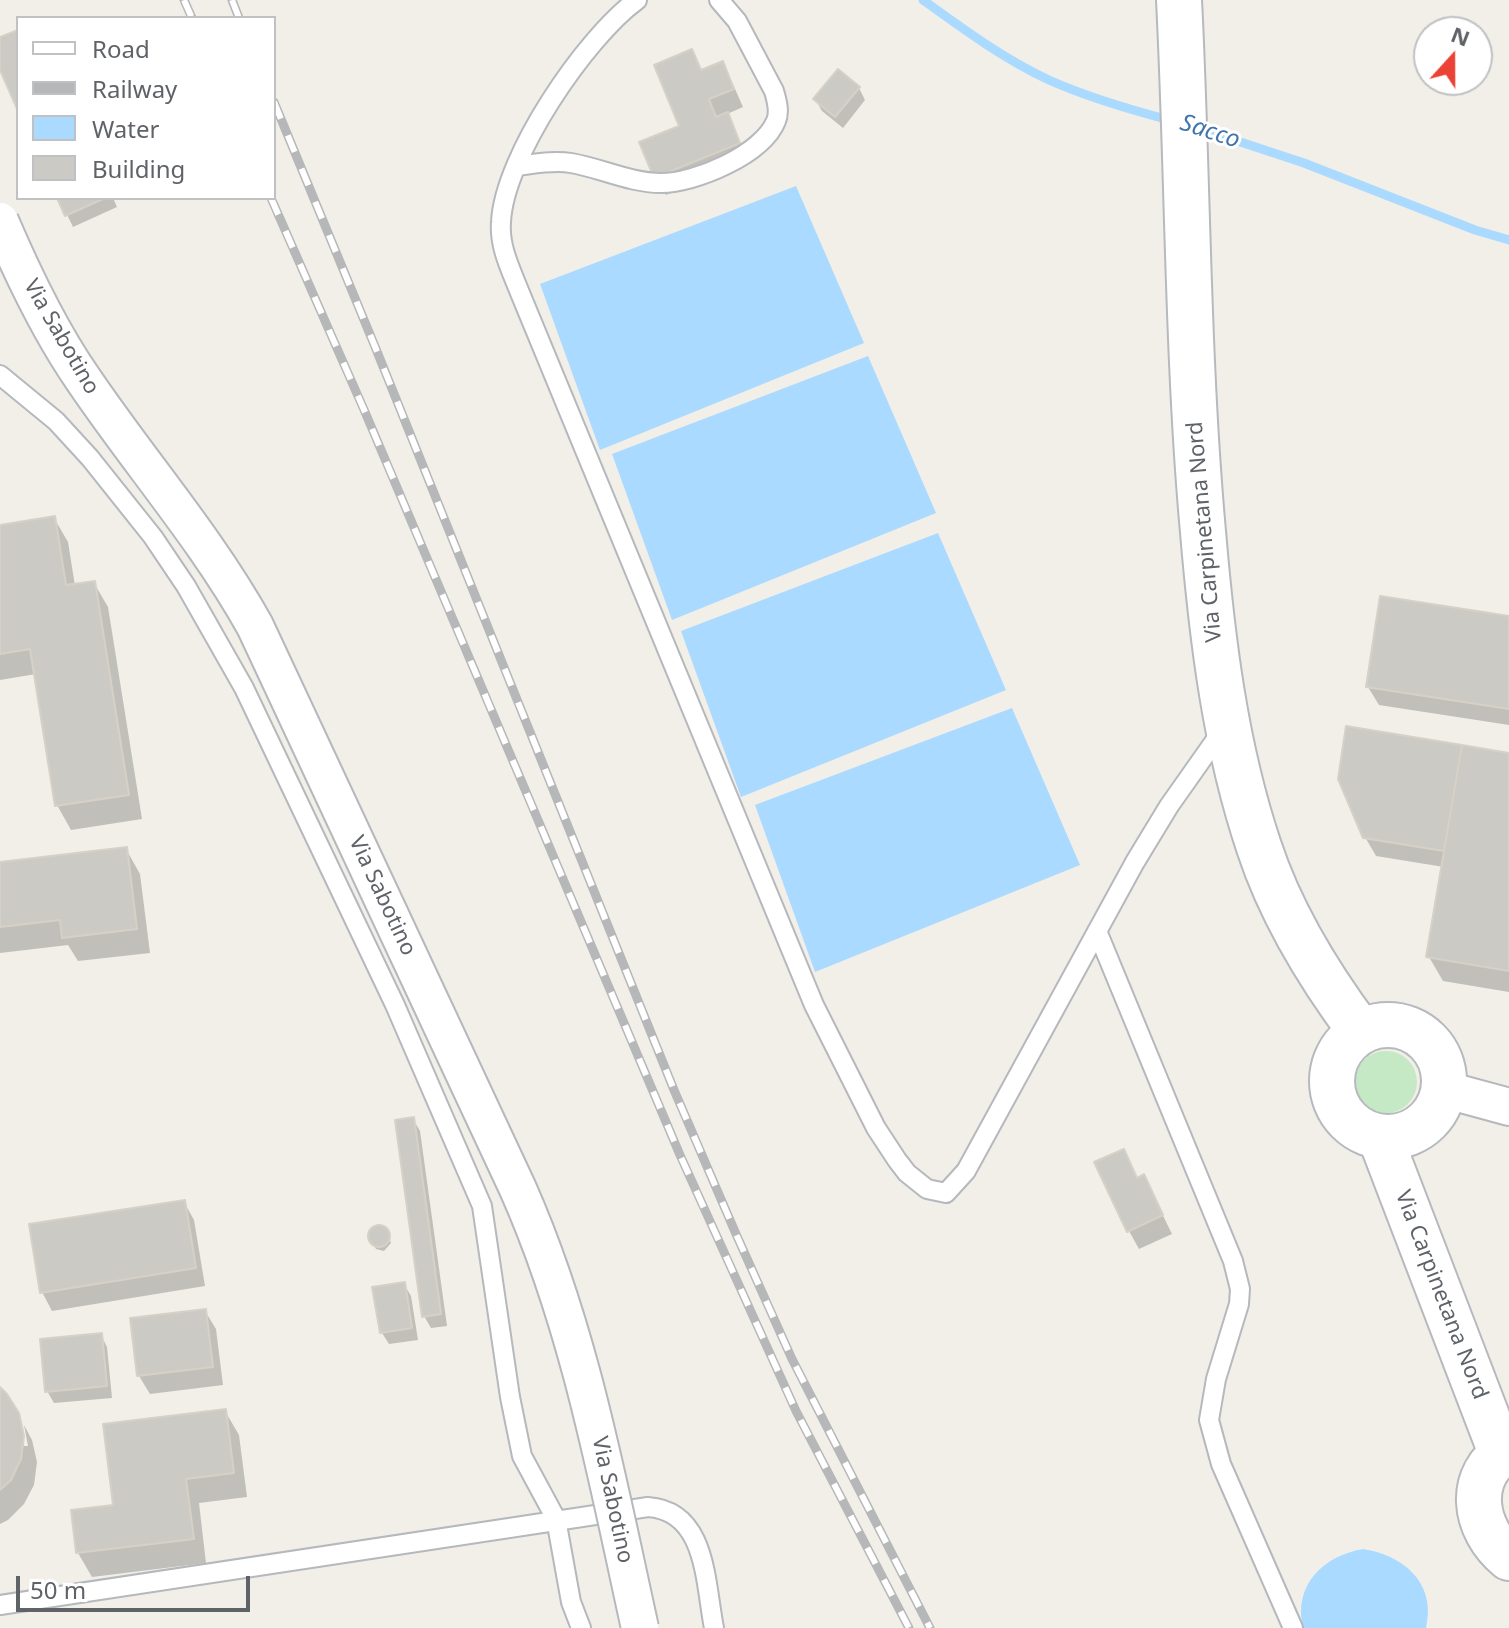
<!DOCTYPE html>
<html>
<head>
<meta charset="utf-8">
<style>
  body { margin:0 }
  #map { position:relative; width:1509px; height:1628px; overflow:hidden; background:#f1efe8; font-family:"Noto Sans",sans-serif }
  canvas { display:block }
  .legend { position:absolute; left:16px; top:16px; width:260px; height:184px; box-sizing:border-box; background:#fff; border:2px solid #bfc1c3; margin:0; padding:10px 14px; list-style:none; font-size:24px; color:#5f6368 }
  .legend li { display:flex; align-items:center; gap:16px; height:40px }
  .legend b { width:40px; border:2px solid #bfc1c3 }
  .north { position:absolute; left:1413px; top:16px; width:80px; height:80px; box-sizing:border-box; background:#fff; border:2px solid #bfc1c3; border-radius:50%; rotate:21deg; font-size:22px; font-weight:700; line-height:32px; text-align:center; color:#5f6368 }
  .north::after { content:''; display:block; margin:auto; width:28px; height:36px; background:#ea4335; clip-path:polygon(50% 0,100% 100%,50% 72%,0 100%) }
  .scale { position:absolute; left:16px; top:1576px; width:234px; height:36px; box-sizing:border-box; border:4px solid #5f6368; border-top:0; padding-left:10px; font-size:24px; line-height:28px; white-space:nowrap; color:#5f6368; -webkit-text-stroke:6px #fff; paint-order:stroke }
</style>
</head>
<body>
<div id="map">
<canvas width="1509" height="1628"></canvas>
<ul class="legend">
<li><b style="height:10px;background:#fff"></b>Road</li>
<li><b style="height:10px;background:#b6b7b8"></b>Railway</li>
<li><b style="height:22px;background:#aadaff"></b>Water</li>
<li><b style="height:22px;background:#cccac5"></b>Building</li>
</ul>
<div class="north">N</div>
<div class="scale">50 m</div>
</div>
<script>
const context = document.querySelector('canvas').getContext('2d');
context.lineJoin = 'round';
function paint(path, color) { context.fillStyle = color; context.fill(path, 'evenodd'); }
function stroke(path, color, width, dash) { context.strokeStyle = color; context.lineWidth = width; context.lineCap = dash ? 'butt' : 'round'; context.setLineDash(dash || []); context.stroke(path); }
function write(font, color, halo, rows, align = 'center') {
  context.font = font + ' "Noto Sans",sans-serif'; context.lineWidth = 6; context.setLineDash([]); context.textBaseline = 'middle'; context.strokeStyle = halo; context.fillStyle = color; for (const [text, x, y, turn = 0] of rows) {
    context.save(); context.translate(x, y); context.rotate((+turn || 0) * Math.PI / 180); context.textAlign = isNaN(turn) ? turn : align; if (halo) context.strokeText(text, 0, 0); context.fillText(text, 0, 0); context.restore();
  }
}
paint(new Path2D(`
  M1355 1082a31 31 0 1 1 62 0a31 31 0 1 1-62 0Z`), '#c5e8c5');
paint(new Path2D(`
  M 796,186 L 864,343 L 600,450 L 540,284 Z
  M 868,356 L 936,513 L 672,620 L 612,454 Z
  M 938,533 L 1006,690 L 741,797 L 681,631 Z
  M 1012,708 L 1080,865 L 815,972 L 755,805 Z
  M 1363,1549 C 1403,1555 1437,1583 1426,1628 L 1303,1628 C 1293,1585 1323,1556 1363,1549 Z`), '#aadaff');
paint(new Path2D(`
  M 691,52 L 703,71 L 722,64 L 732,82 L 743,107 L 727,114 L 749,162 L 666,195 L 656,177 L 682,127 Z
  M 859,88 L 865,100 L 843,128 L 822,111 L 815,99 Z
  M 59,198 L 113,198 L 117,207 L 73,227 Z
  M 54,518 L 68,542 L 75,586 L 94,583 L 108,607 L 142,819 L 71,830 L 57,805 L 36,674 L 0,680 L 0,527 Z
  M 1509,618 L 1509,725 L 1379,705 L 1368,687 Z
  M 1509,755 L 1509,992 L 1443,981 L 1429,957 L 1444,867 L 1376,856 L 1365,837 Z
  M 126,849 L 140,874 L 150,953 L 78,961 L 68,945 L 0,953 L 0,864 Z
  M 413,1119 L 420,1131 L 447,1326 L 431,1328 L 424,1316 Z
  M 1123,1151 L 1138,1180 L 1144,1177 L 1172,1234 L 1139,1249 L 1129,1231 Z
  M 184,1202 L 194,1220 L 205,1286 L 52,1311 L 42,1292 Z
  M 379,1227 L 387,1232 L 391,1243 L 384,1251 L 376,1249 L 370,1237 L 374,1228 Z
  M 404,1284 L 411,1296 L 418,1340 L 389,1344 L 382,1333 Z
  M 205,1311 L 216,1329 L 223,1385 L 150,1394 L 139,1376 Z
  M 101,1335 L 107,1347 L 112,1398 L 54,1403 L 47,1391 Z
  M 0,1390 L 17,1414 L 24,1446 L 28,1446 L 24,1425 L 32,1440 L 37,1462 L 34,1485 L 24,1504 L 8,1520 L 0,1524 Z
  M 225,1411 L 239,1435 L 247,1497 L 199,1503 L 206,1563 L 92,1577 L 78,1553 L 115,1506 Z`), '#0003');
stroke(new Path2D(`
  M 923,0 C 963,29 1004,59 1049,80 C 1089,98 1131,110 1173,121
  M 1195,127 L 1304,163 L 1475,230 L 1509,240`), '#aadaff', 9);
const building = new Path2D(`
  M 18,30 L 18,111 L 0,70 L 0,37 Z
  M 692,49 L 701,70 L 723,61 L 734,89 L 709,99 L 716,117 L 728,112 L 740,143 L 654,178 L 639,142 L 679,126 L 654,65 Z
  M 838,69 L 860,87 L 835,117 L 813,99 Z
  M 57,198 L 105,198 L 65,216 Z
  M 55,516 L 66,585 L 95,581 L 129,795 L 55,806 L 30,649 L 0,654 L 0,525 Z
  M 1380,596 L 1509,616 L 1509,709 L 1366,687 Z
  M 1346,726 L 1462,745 L 1444,851 L 1363,838 L 1338,779 Z
  M 1462,745 L 1509,753 L 1509,971 L 1426,957 Z
  M 127,847 L 137,929 L 62,938 L 60,920 L 0,927 L 0,862 Z
  M 414,1117 L 441,1314 L 422,1317 L 395,1120 Z
  M 1124,1149 L 1137,1178 L 1144,1174 L 1163,1215 L 1127,1232 L 1094,1162 Z
  M 185,1200 L 196,1268 L 40,1293 L 29,1224 Z
  M368 1236a11 11 0 1 1 22 0a11 11 0 1 1-22 0Z
  M 405,1282 L 412,1328 L 380,1333 L 372,1287 Z
  M 206,1309 L 213,1367 L 137,1376 L 130,1318 Z
  M 102,1333 L 107,1386 L 45,1392 L 40,1339 Z
  M 0,1387 L 7,1394 L 19,1413 L 24,1436 L 21,1459 L 11,1480 L 0,1490 Z
  M 226,1409 L 234,1473 L 186,1479 L 194,1539 L 76,1553 L 71,1510 L 113,1505 L 103,1424 Z`);
paint(building, '#cccac5');
stroke(building, '#d6d1c6', 2);
const lane = new Path2D(`
  M 637,0 C 585,38 504,157 501,222 C 499,247 511,270 520,293 L 814,1005 L 876,1128 L 897,1160 L 907,1173 L 927,1189 L 946,1193 L 966,1171 L 1135,862 L 1169,806 L 1224,728
  M 516,166 C 534,164 553,160 571,163 C 601,168 630,183 661,183 C 695,183 762,155 776,121 C 780,112 777,101 774,91 L 737,21 L 719,0
  M 0,375 L 56,421 L 90,458 L 153,537 L 186,586 L 244,688 L 395,1005 L 482,1206 L 510,1397 L 522,1456 L 556,1519 L 571,1602 L 581,1628
  M 1097,931 L 1233,1261 L 1240,1289 L 1239,1304 L 1216,1379 L 1209,1420 L 1221,1464 L 1293,1628
  M 0,1605 L 648,1507 C 707,1511 705,1583 714,1628`);
const street = new Path2D(`
  M 1443,1089 L 1509,1107`);
const secondary = new Path2D(`
  M 1179,0 C 1188,177 1187,355 1203,532 C 1212,638 1225,746 1259,847 C 1281,914 1319,976 1361,1032
  M1332 1081a56 56 0 1 1 112 0a56 56 0 1 1-112 0Z
  M 1380,1137 L 1501,1453
  M 1509,1449 C 1465,1475 1473,1529 1509,1558`);
stroke(lane, '#b5b8bc', 22);
stroke(street, '#b5b8bc', 40);
stroke(secondary, '#b6babf', 48);
stroke(lane, '#fff', 18);
stroke(street, '#fff', 36);
stroke(secondary, '#fff', 44);
const rail = new Path2D(`
  M 184,0 L 192,18
  M 232,0 L 239,18
  M 274,102 L 376,349 L 674,1090 L 736,1234 L 792,1359 L 930,1628
  M 271,198 L 365,412 L 680,1155 L 796,1411 L 909,1628`);
stroke(rail, '#b6b7b8', 9);
stroke(rail, '#fff', 6, [18]);
const streetBridge = new Path2D(`
  M 0,221 C 23,275 49,330 83,379 C 139,462 206,538 255,626 L 518,1189 C 580,1329 607,1479 640,1628`);
stroke(streetBridge, '#b5b8bc', 40, []);
stroke(streetBridge, '#fff', 36);
write('22px', '#5f6368', '#fff', [
  ["Via Sabotino",61,337,60],
  ["Via Carpinetana Nord",1205,532,-95],
  ["Via Sabotino",382,896,65],
  ["Via Carpinetana Nord",1441,1295,69],
  ["Via Sabotino",612,1500,78]
]);
write('italic 24px', '#4174aa', '#fff', [
  ["Sacco",1210,132,18]
]);
</script>
</body>
</html>
